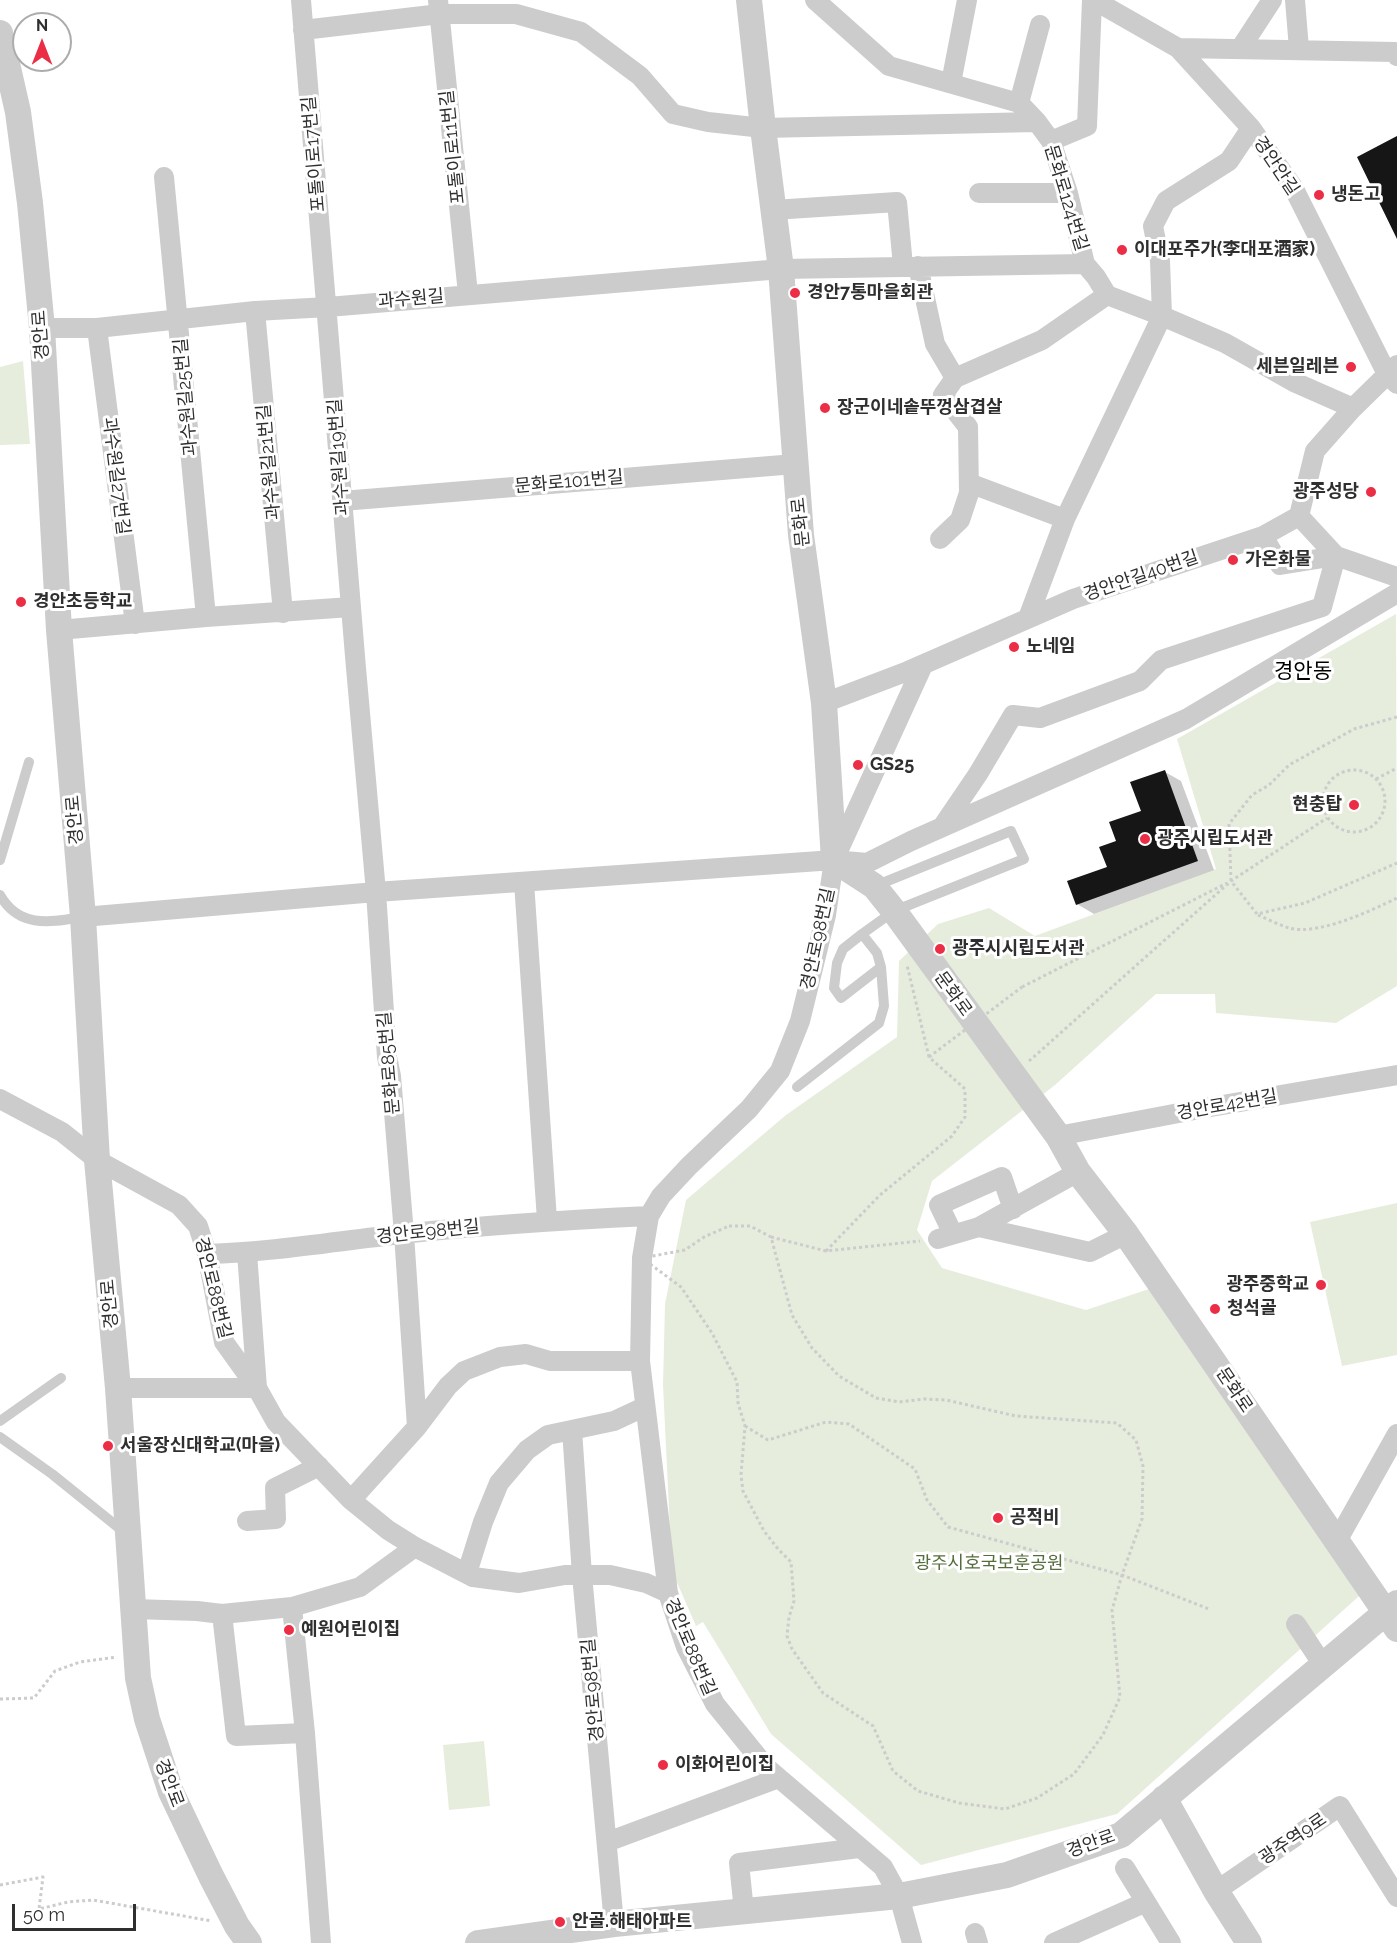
<!DOCTYPE html>
<html>
<head>
<meta charset="utf-8">
<style>
  body { margin:0 }
  #map { position:relative; width:1397px; height:1943px; overflow:hidden; background:#fff; font-family:Raleway,sans-serif }
  canvas { display:block }
  .north { position:absolute; left:12px; top:12px; width:60px; height:60px; box-sizing:border-box; background:#fff; border:2px solid #acacac; border-radius:50%; rotate:0deg; font-size:16px; font-weight:700; line-height:24px; text-align:center; color:#2f2f2f }
  .north::after { content:''; display:block; margin:auto; width:21px; height:27px; background:#eb2d45; clip-path:polygon(50% 0,100% 100%,50% 72%,0 100%) }
  .scale { position:absolute; left:12px; top:1904px; width:124px; height:27px; box-sizing:border-box; border:3px solid #2f2f2f; border-top:0; padding-left:8px; font-size:18px; line-height:21px; white-space:nowrap; color:#2f2f2f; -webkit-text-stroke:4px #fff; paint-order:stroke }
</style>
</head>
<body>
<div id="map">
<canvas width="1397" height="1943"></canvas>
<div class="north">N</div>
<div class="scale">50 m</div>
</div>
<script>
const context = document.querySelector('canvas').getContext('2d');
context.lineJoin = 'round';
function paint(path, color) { context.fillStyle = color; context.fill(path, 'evenodd'); }
function stroke(path, color, width, dash) { context.strokeStyle = color; context.lineWidth = width; context.lineCap = dash ? 'butt' : 'round'; context.setLineDash(dash || []); context.stroke(path); }
function write(font, color, halo, rows, align = 'center') {
  context.font = font + ' Raleway,"Noto Sans KR",sans-serif'; context.lineWidth = 6; context.setLineDash([]); context.textBaseline = 'middle'; context.strokeStyle = halo; context.fillStyle = color; for (const [text, x, y, turn = 0] of rows) {
    context.save(); context.translate(x, y); context.rotate((+turn || 0) * Math.PI / 180); context.textAlign = isNaN(turn) ? turn : align; if (halo) context.strokeText(text, 0, 0); context.fillText(text, 0, 0); context.restore();
  }
}
paint(new Path2D(`
  M 23,361 L 30,444 L 0,445 L 0,367 Z
  M 1396,614 L 1397,986 L 1336,1023 L 1216,1013 L 1215,994 L 1156,994 L 1055,1085 L 932,1181 L 917,1230 L 942,1268 L 1086,1310 L 1155,1287 L 1368,1588 L 1117,1814 L 921,1865 L 771,1734 L 703,1622 L 696,1626 L 672,1571 L 663,1385 L 665,1304 L 686,1200 L 786,1115 L 897,1037 L 899,961 L 938,924 L 989,908 L 1035,936 L 1216,869 L 1177,739 Z
  M 1397,1203 L 1397,1355 L 1342,1366 L 1310,1222 Z
  M 484,1741 L 490,1806 L 449,1810 L 443,1745 Z`), '#e6eddd');
paint(new Path2D(`
  M 1165,772 L 1181,781 L 1214,870 L 1094,914 L 1077,904 L 1108,867 L 1118,842 L 1143,812 Z`), '#0003');
paint(new Path2D(`
  M 1397,136 L 1397,239 L 1357,157 Z
  M 1165,770 L 1198,861 L 1076,905 L 1067,881 L 1107,867 L 1099,847 L 1116,841 L 1109,822 L 1141,811 L 1130,782 Z`), '#161616');
stroke(new Path2D(`
  M 1397,717 L 1354,729 L 1289,765 L 1269,785 L 1252,795 L 1229,824 L 1231,881 L 1257,914 L 1305,903 L 1397,863
  M1323 801a31 31 0 1 1 62 0a31 31 0 1 1-62 0Z
  M 1376,779 L 1397,768
  M 1258,915 C 1268,919 1279,925 1289,928 C 1317,936 1371,911 1397,898
  M 1022,987 L 1227,883
  M 1029,1061 L 1231,881 L 1327,818
  M 729,1226 L 750,1226 L 771,1237 L 792,1315 L 812,1348 L 839,1376 L 876,1398 L 899,1402 L 924,1399 L 946,1400 L 1016,1416 L 1117,1423 L 1136,1440 L 1143,1466 L 1142,1519 L 1122,1575 L 1112,1610 L 1120,1697 L 1103,1735 L 1074,1774 L 1037,1798 L 1005,1809 L 959,1803 L 918,1791 L 893,1771 L 873,1726 L 823,1693 L 792,1649 L 787,1636 L 789,1617 L 794,1601 L 791,1562 L 778,1549 L 764,1531 L 743,1491 L 741,1475 L 745,1426 L 738,1403 L 737,1382 L 712,1333 L 681,1287 L 642,1258 L 685,1250 L 704,1237 Z
  M 771,1237 L 826,1251 L 920,1241
  M 826,1251 L 880,1195 L 952,1136 L 965,1117 L 965,1089 L 929,1057 L 907,965
  M 745,1426 L 768,1440 L 826,1422 L 849,1424 L 915,1469 L 927,1500 L 948,1527 L 1122,1575 L 1209,1609
  M 0,1699 L 34,1698 L 55,1671 L 80,1662 L 117,1657
  M 0,1885 L 43,1877 L 39,1909 L 68,1902 L 93,1900 L 212,1921`), '#ccc', 3, [3, 3]);
stroke(new Path2D(`
  M 0,860 L 29,762
  M 875,886 L 1011,831 L 1024,859 L 894,911 L 862,934 L 843,949 L 837,963 L 834,988 L 841,998 L 881,967
  M 0,895 C 19,929 51,922 83,917
  M 797,1087 L 879,1023 L 884,1006 L 881,967 L 877,953 L 862,934
  M 0,1421 L 61,1378
  M 0,1437 L 52,1474 L 124,1532`), '#ccc', 10);
stroke(new Path2D(`
  M 301,0 L 356,668 L 376,892 L 387,1057 L 391,1076 L 404,1234 L 417,1427
  M 438,0 L 468,294
  M 815,0 L 889,66 L 1019,103 L 1037,122 L 1051,141 L 1068,193 L 1085,264 L 1096,277 L 1107,295 L 1162,316 L 1225,343 L 1294,382 L 1353,408
  M 1094,0 L 1178,48 L 1251,128 L 1293,187 L 1387,374 L 1397,384
  M 1295,0 L 1299,49
  M 303,30 L 440,14 L 516,14 L 581,32 L 640,76 L 673,114 L 708,122 L 763,128 L 1037,122
  M 1178,48 L 1395,52 L 1397,56
  M 1240,49 L 1272,0
  M 951,83 L 967,0
  M 1019,103 L 1040,25
  M 1051,141 L 1087,126 L 1092,0
  M 164,177 L 206,617
  M 979,193 L 1068,193
  M 773,210 L 897,202 L 903,266
  M 918,266 L 935,344 L 955,378 L 1042,340 L 1107,295
  M 255,311 L 283,613
  M 42,328 L 97,328 L 255,311 L 328,307 L 781,269 L 1085,264
  M 97,328 L 135,624
  M 969,483 L 1065,519
  M 342,501 L 795,464
  M 1263,536 L 1280,565 L 1336,556 L 1397,577
  M 940,539 L 960,520 L 969,493 L 968,427 L 943,395 L 955,378
  M 1028,618 L 1065,519 L 1162,316 L 1160,261 L 1153,226 L 1166,201 L 1229,161 L 1251,128
  M 59,630 L 206,617 L 351,607
  M 824,703 L 908,671 L 1073,599 L 1263,536 L 1299,516 L 1315,451 L 1353,408 L 1397,365
  M 942,827 L 978,774 L 1013,715 L 1040,718 L 1140,681 L 1161,660 L 1322,607 L 1336,556 L 1299,516
  M 524,882 L 547,1220
  M 83,917 L 376,892 L 834,860 L 867,863 L 911,841 L 1186,719 L 1397,593
  M 0,1099 L 62,1132 L 97,1160 L 179,1205 L 198,1226 L 207,1254 L 224,1342 L 257,1388 L 276,1422 L 351,1500 L 388,1530 L 415,1547 L 473,1577 L 519,1583 L 565,1575 L 610,1575 L 646,1583 L 668,1593 L 686,1647 L 715,1704 L 766,1767 L 883,1867 L 899,1896 L 912,1943
  M 1058,1136 L 1205,1108 L 1397,1075
  M 979,1227 L 1090,1252 L 1126,1234
  M 953,1234 L 939,1205 L 1002,1177 L 1013,1209
  M 938,1239 L 979,1227 L 1078,1172
  M 207,1254 C 273,1252 337,1241 402,1234 C 484,1225 566,1220 649,1216
  M 118,1388 L 257,1388 L 247,1253
  M 572,1430 L 582,1575 L 614,1924
  M 351,1500 L 417,1427 L 448,1386 L 464,1371 L 500,1357 L 526,1354 L 550,1361 L 640,1361
  M 247,1521 L 276,1519 L 275,1488 L 319,1466
  M 1337,1541 L 1397,1434
  M 467,1573 L 483,1522 L 499,1483 L 527,1450 L 548,1435 L 614,1421 L 644,1407
  M 668,1593 L 640,1361 L 642,1258 L 649,1216 L 661,1196 L 689,1166 L 749,1109 L 780,1071 L 800,1021 L 826,915 L 834,860 L 923,665
  M 292,1607 L 305,1733 L 321,1943
  M 133,1609 L 197,1611 L 222,1614 L 292,1607 L 360,1587 L 415,1547
  M 222,1614 L 236,1736 L 305,1733
  M 1296,1624 L 1323,1665
  M 607,1842 L 779,1778
  M 1125,1868 L 1171,1943
  M 1216,1891 L 1340,1806 L 1397,1897
  M 744,1911 L 739,1863 L 859,1848
  M 975,1933 L 978,1943
  M 1054,1943 L 1146,1902`), '#ccc', 20);
stroke(new Path2D(`
  M 749,0 L 763,128 L 781,269 L 801,535 L 824,703 L 834,860 L 874,886 L 894,911 L 1058,1136 L 1078,1172 L 1126,1234 L 1397,1629
  M 0,33 L 18,112 L 30,203 L 42,328 L 59,630 L 83,917 L 97,1160 L 118,1388 L 138,1678 L 147,1719 L 171,1792 L 211,1876 L 237,1926 L 249,1943
  M 1164,1798 L 1216,1891 L 1249,1943
  M 478,1943 L 614,1924 L 899,1896 L 1007,1875 L 1121,1835 L 1397,1603`), '#ccc', 26);
stroke(new Path2D(`
  M 929,1057 L 1022,987`), '#ccc', 3, [3, 3]);
for (const [x, y, r, color] of [
  [1319,195,6,"#eb2d45"],
  [1122,250,6,"#eb2d45"],
  [795,293,6,"#eb2d45"],
  [1351,367,6,"#eb2d45"],
  [825,408,6,"#eb2d45"],
  [1371,492,6,"#eb2d45"],
  [1233,560,6,"#eb2d45"],
  [21,602,6,"#eb2d45"],
  [1014,647,6,"#eb2d45"],
  [858,765,6,"#eb2d45"],
  [1354,805,6,"#eb2d45"],
  [1145,839,6,"#eb2d45"],
  [940,949,6,"#eb2d45"],
  [1321,1285,6,"#eb2d45"],
  [1215,1309,6,"#eb2d45"],
  [108,1446,6,"#eb2d45"],
  [998,1518,6,"#eb2d45"],
  [289,1630,6,"#eb2d45"],
  [663,1765,6,"#eb2d45"],
  [560,1922,6,"#eb2d45"]
]) { const dot = new Path2D(); dot.arc(x, y, r, 0, 2 * Math.PI); context.fillStyle = color; context.fill(dot); stroke(dot, '#fff', 2); }
write('18px', '#2f2f2f', '#fff', [
  ["포돌이로11번길",453,147,-96],
  ["포돌이로17번길",314,154,-95],
  ["경안안길",1276,166,56],
  ["문화로124번길",1066,198,73],
  ["과수원길",411,299,-5],
  ["경안로",41,335,-94],
  ["과수원길25번길",186,397,-95],
  ["과수원길19번길",339,457,-94],
  ["과수원길21번길",269,462,-95],
  ["과수원길27번길",116,476,83],
  ["문화로101번길",569,482,-5],
  ["문화로",801,522,-96],
  ["경안안길40번길",1141,576,-19],
  ["경안로",75,820,-95],
  ["경안로98번길",818,939,-78],
  ["문화로",953,994,54],
  ["문화로85번길",389,1063,-95],
  ["경안로42번길",1227,1105,-10],
  ["경안로98번길",428,1232,-6],
  ["경안로88번길",213,1288,76],
  ["경안로",110,1304,-95],
  ["문화로",1234,1390,56],
  ["경안로88번길",690,1647,67],
  ["경안로98번길",593,1690,-95],
  ["경안로",169,1783,69],
  ["광주역9로",1293,1839,-34],
  ["경안로",1091,1844,-20]
]);
write('bold 18px', '#2f2f2f', '#fff', [
  ["냉돈고",1331,195],
  ["이대포주가(李대포酒家)",1134,250],
  ["경안7통마을회관",807,293],
  ["세븐일레븐",1339,367,"right"],
  ["장군이네솥뚜껑삼겹살",837,408],
  ["광주성당",1359,492,"right"],
  ["가온화물",1245,560],
  ["경안초등학교",33,602],
  ["노네임",1026,647],
  ["GS25",870,765],
  ["현충탑",1342,805,"right"],
  ["광주시립도서관",1157,839],
  ["광주시시립도서관",952,949],
  ["광주중학교",1309,1285,"right"],
  ["청석골",1227,1309],
  ["서울장신대학교(마을)",120,1446],
  ["공적비",1010,1518],
  ["예원어린이집",301,1630],
  ["이화어린이집",675,1765],
  ["안골.해태아파트",572,1922]
], 'left');
write('18px', '#556d3b', '#fff', [
  ["광주시호국보훈공원",989,1564]
]);
write('21px', '#000', '#fff', [
  ["경안동",1303,672]
]);
</script>
</body>
</html>
